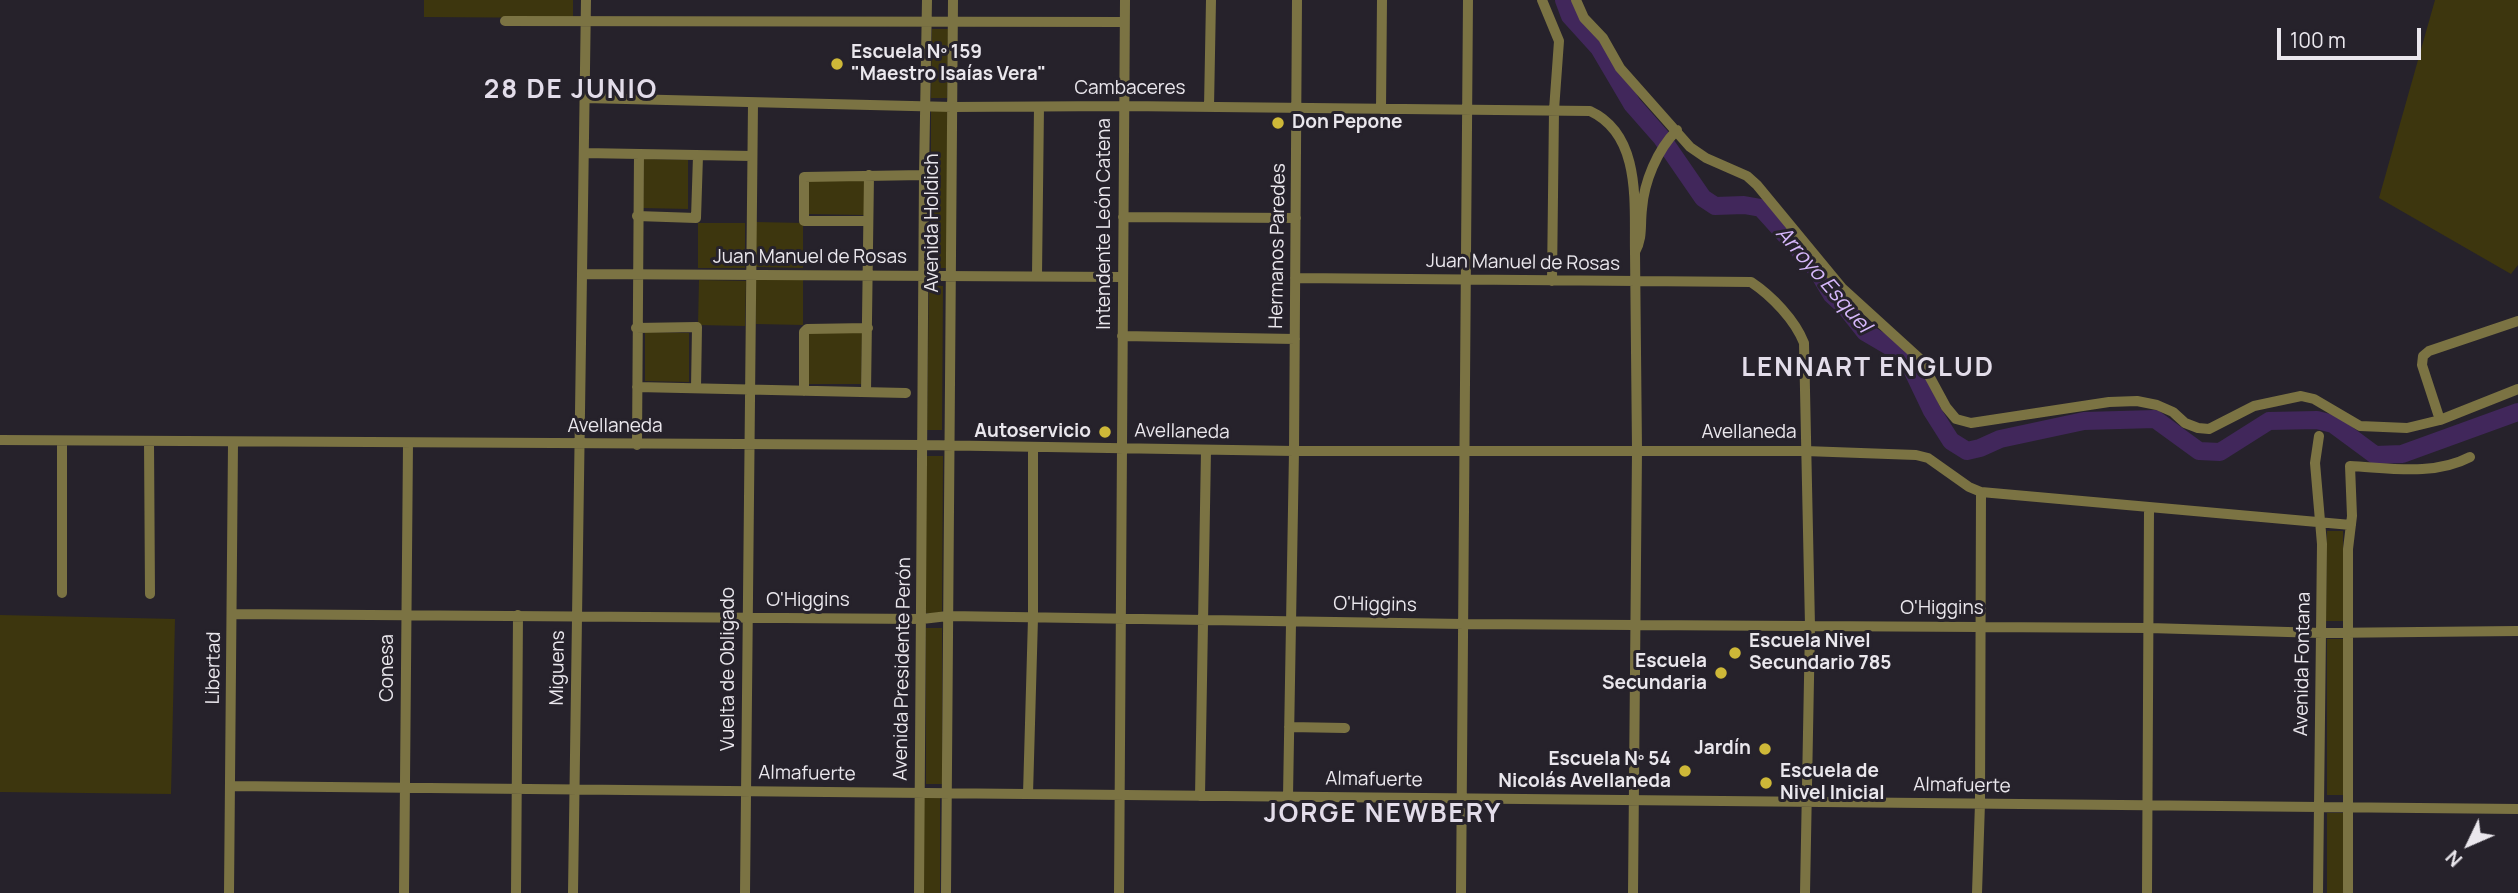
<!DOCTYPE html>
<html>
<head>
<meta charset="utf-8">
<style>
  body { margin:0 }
  #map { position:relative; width:2518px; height:893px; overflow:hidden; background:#26222b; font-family:Manrope,sans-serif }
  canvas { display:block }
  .north { position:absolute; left:2434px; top:809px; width:70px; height:70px; -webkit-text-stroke:5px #26222b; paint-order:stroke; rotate:226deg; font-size:19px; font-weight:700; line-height:28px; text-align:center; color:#eae7ed }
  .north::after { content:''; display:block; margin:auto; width:24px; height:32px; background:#eae7ed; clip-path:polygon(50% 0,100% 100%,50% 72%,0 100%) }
  .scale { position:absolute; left:2277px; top:28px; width:144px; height:32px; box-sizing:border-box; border:4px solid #eae7ed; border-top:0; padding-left:9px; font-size:21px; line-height:24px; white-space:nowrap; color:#eae7ed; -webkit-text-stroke:5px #26222b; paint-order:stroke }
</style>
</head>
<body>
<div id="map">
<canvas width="2518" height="893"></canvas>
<div class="north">N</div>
<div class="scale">100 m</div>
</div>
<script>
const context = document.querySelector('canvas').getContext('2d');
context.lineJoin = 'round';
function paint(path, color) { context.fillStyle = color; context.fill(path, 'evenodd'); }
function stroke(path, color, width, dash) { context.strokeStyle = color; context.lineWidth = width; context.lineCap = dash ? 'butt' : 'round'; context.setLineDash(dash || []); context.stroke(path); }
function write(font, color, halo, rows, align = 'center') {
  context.font = font + ' Manrope,sans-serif'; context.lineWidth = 6; context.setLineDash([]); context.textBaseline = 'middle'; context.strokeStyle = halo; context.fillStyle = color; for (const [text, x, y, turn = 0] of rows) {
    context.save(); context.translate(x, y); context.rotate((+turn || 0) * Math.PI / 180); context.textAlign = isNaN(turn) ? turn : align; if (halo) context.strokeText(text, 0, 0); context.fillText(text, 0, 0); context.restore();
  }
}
paint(new Path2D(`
  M 424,0 L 573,0 L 573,18 L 424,17 Z
  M 2435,0 L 2518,0 L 2518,265 L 2511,274 L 2379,198 Z
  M 932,29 L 948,29 L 947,98 L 931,98 Z
  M 931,111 L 947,111 L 947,268 L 931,268 Z
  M 644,159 L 688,160 L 688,209 L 643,208 Z
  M 809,179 L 865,180 L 864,215 L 809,214 Z
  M 756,222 L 803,223 L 803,268 L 756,267 Z
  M 698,223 L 745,223 L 745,268 L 698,268 Z
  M 699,280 L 746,281 L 745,326 L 698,325 Z
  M 756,280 L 803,280 L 803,325 L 756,324 Z
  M 929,285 L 943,286 L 942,430 L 927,430 Z
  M 645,332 L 689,333 L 689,382 L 645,381 Z
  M 809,332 L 862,332 L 861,384 L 809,384 Z
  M 926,456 L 943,456 L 942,613 L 926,613 Z
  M 2327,531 L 2343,531 L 2343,621 L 2326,621 Z
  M 0,615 L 175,619 L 171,794 L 0,792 Z
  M 926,628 L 942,628 L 942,784 L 926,784 Z
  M 2327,639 L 2344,639 L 2343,795 L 2327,795 Z
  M 924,798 L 940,798 L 940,893 L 923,893 Z
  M 2327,813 L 2343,813 L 2343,893 L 2327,893 Z`), '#3d360e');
stroke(new Path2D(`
  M 1564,0 L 1570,16 L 1599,48 L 1632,104 L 1661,137 L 1703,198 L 1715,206 L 1744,205 L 1761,208 L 1817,270 L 1832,295 L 1846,308 L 1865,332 L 1894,349 L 1910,365 L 1932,411 L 1951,441 L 1967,451 L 1980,448 L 2000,439 L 2084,421 L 2155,419 L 2199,451 L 2220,452 L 2269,421 L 2317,420 L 2333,424 L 2375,455 L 2402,454 L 2518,412`), '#41275b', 18);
stroke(new Path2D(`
  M 1542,0 L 1559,41 L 1554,110 L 1552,281
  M 1576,0 L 1584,18 L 1603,38 L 1620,68 L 1690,147 L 1706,158 L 1747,176 L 1757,185 L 1842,288 L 1920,359 L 1946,407 L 1956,419 L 1971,423 L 2109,402 L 2137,401 L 2157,405 L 2173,412 L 2185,423 L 2198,428 L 2209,429 L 2254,406 L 2301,396 L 2314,399 L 2360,426 L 2407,428 L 2440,420 L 2518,389
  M 505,21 L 1124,22
  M 585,98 L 952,107 L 1124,106 L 1590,111 C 1642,135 1634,204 1635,252
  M 1209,107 L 1211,0
  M 1381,109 L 1382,0
  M 584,153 L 752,156
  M 637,216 L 696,218 L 698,156
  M 1123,217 L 1296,218
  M 868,221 L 804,221 L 804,177 L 924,175
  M 582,274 L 1122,277
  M 1037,275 L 1039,107
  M 1295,278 L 1751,282 C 1772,296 1795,320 1804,343 L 1810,626 L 1805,893
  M 636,328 L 697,327 L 696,388
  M 1122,336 L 1295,339
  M 637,387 L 906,393
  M 804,391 L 804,332 L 807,329 L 868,328
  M 866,392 L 869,175
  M 2440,420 L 2422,365 L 2423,356 L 2429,351 L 2518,321
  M 0,440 L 923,445 L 1294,451 L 1805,451 L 1916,455 L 1928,458 L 1969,487 L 1981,492 L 2351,525
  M 149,442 L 150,594
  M 637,445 L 639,154
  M 62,593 L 62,441
  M 232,614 L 922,619 L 948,616 L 1464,624 L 2149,628 L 2322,633 L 2518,631
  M 1289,727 L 1345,728
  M 230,786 L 2518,809
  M 1028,794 L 1033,618 L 1033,447
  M 1200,796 L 1206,450
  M 1288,796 L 1294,451 L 1297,0
  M 229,893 L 233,443
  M 404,893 L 408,444
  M 516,893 L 518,615
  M 573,893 L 586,0
  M 745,893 L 753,103
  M 919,893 L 924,175 L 927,0
  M 946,893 L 953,0
  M 1119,893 L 1125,0
  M 1461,893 L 1468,0
  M 1633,893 L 1637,450 L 1635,252 C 1643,238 1640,225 1642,209 C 1644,182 1657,150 1677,130
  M 1977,893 L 1980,803 L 1981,492
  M 2147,893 L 2149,509
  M 2318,893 L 2322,544 L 2315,463 L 2319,436
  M 2348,893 L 2348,549 L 2352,516 L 2350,466 C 2390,468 2434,476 2470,457`), '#7b7343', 10);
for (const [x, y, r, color] of [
  [837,64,7,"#ceb838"],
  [1278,123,7,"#ceb838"],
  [1105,432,7,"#ceb838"],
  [1735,653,7,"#ceb838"],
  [1721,673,7,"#ceb838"],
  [1765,749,7,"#ceb838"],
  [1685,771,7,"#ceb838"],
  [1766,783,7,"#ceb838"]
]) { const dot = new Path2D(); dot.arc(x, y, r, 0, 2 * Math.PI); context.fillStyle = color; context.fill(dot); stroke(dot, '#26222b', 2.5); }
write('bold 19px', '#eae7ed', '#26222b', [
  ["Escuela Nº 159",851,53],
  ["\"Maestro Isaías Vera\"",851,75],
  ["Don Pepone",1292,123],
  ["Autoservicio",1091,432,"right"],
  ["Escuela Nivel",1749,642],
  ["Secundario 785",1749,664],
  ["Escuela",1707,662,"right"],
  ["Secundaria",1707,684,"right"],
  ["Jardín",1751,749,"right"],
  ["Escuela Nº 54",1671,760,"right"],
  ["Nicolás Avellaneda",1671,782,"right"],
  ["Escuela de",1780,772],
  ["Nivel Inicial",1780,794]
], 'left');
write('19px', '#eae7ed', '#26222b', [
  ["Cambaceres",1130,89],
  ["Avenida Holdich",933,223,-90],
  ["Intendente León Catena",1105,224,-90],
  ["Hermanos Paredes",1278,246,-89],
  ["Juan Manuel de Rosas",810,258],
  ["Juan Manuel de Rosas",1523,263,1],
  ["Avellaneda",615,427],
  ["Avellaneda",1182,432,1],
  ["Avellaneda",1749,433],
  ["O'Higgins",808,601],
  ["O'Higgins",1375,605,1],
  ["O'Higgins",1942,609],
  ["Avenida Fontana",2303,664,-89],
  ["Libertad",214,668,-89],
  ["Conesa",388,668,-90],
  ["Miguens",558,668,-89],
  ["Vuelta de Obligado",729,669,-90],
  ["Avenida Presidente Perón",903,669,-89],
  ["Almafuerte",807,774,1],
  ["Almafuerte",1374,780,1],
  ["Almafuerte",1962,786,1]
]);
write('italic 21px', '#d6b7fb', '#26222b', [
  ["Arroyo Esquel",1823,280,49]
]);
context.letterSpacing = '2px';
write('bold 26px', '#e3ddea', '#26222b', [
  ["28 DE JUNIO",571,91],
  ["LENNART ENGLUD",1868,369],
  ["JORGE NEWBERY",1383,815]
]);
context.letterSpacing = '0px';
</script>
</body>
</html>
